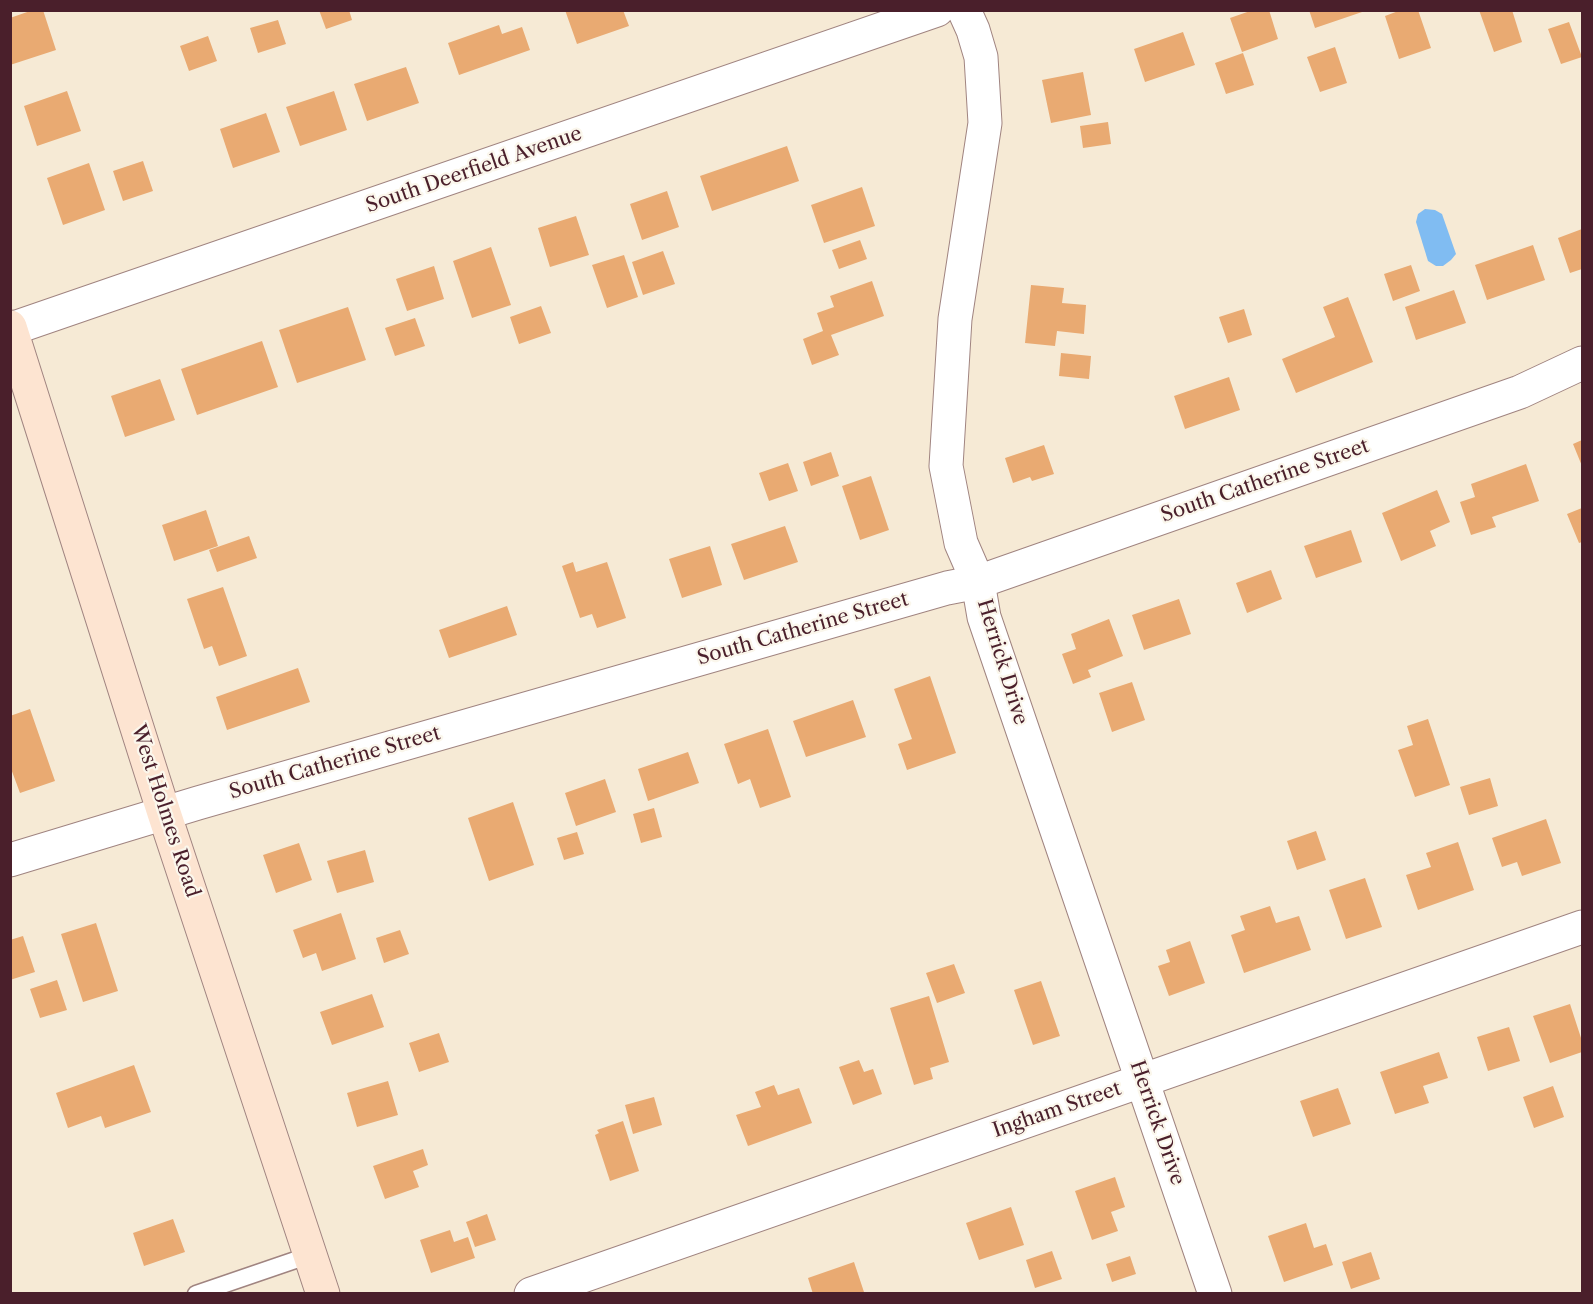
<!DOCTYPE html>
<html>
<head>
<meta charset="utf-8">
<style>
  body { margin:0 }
  #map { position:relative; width:1593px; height:1304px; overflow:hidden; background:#f6ead5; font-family:"Libre Caslon Text",serif }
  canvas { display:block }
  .frame { position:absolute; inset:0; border:12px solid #4a1f2b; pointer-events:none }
</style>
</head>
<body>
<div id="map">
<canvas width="1593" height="1304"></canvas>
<div class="frame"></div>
</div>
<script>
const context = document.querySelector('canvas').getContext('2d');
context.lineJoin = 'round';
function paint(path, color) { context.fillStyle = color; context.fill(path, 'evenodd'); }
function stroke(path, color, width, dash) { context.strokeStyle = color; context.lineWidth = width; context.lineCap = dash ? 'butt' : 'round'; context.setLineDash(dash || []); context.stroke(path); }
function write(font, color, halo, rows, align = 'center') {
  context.font = font + ' "Libre Caslon Text",serif'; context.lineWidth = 4.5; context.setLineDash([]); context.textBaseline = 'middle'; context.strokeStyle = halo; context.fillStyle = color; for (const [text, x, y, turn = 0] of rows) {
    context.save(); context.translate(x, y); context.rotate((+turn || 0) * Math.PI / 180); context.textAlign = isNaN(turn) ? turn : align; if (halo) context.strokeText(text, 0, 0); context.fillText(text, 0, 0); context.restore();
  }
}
paint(new Path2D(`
  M 1425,209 L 1435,210 L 1442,214 L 1456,254 L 1451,260 L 1443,266 L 1436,266 L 1428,261 L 1416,222 L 1418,214 Z`), '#80bcf2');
paint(new Path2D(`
  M 33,10 L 43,10 L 56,50 L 10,65 L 10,18 Z
  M 319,10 L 349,10 L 352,20 L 326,29 Z
  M 565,10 L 623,10 L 629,26 L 577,44 Z
  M 1253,10 L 1269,10 L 1278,39 L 1242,52 L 1230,18 Z
  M 1309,10 L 1365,10 L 1365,11 L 1315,28 Z
  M 1401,10 L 1418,10 L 1431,48 L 1399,59 L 1385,16 Z
  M 1479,10 L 1512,10 L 1522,42 L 1494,52 Z
  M 278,20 L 286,44 L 258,53 L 250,28 Z
  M 1569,22 L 1582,57 L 1561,64 L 1548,29 Z
  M 499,25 L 502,34 L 522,27 L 530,50 L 459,75 L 448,43 Z
  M 1183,32 L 1195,65 L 1145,82 L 1134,49 Z
  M 208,36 L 217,61 L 189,71 L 180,46 Z
  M 1335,47 L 1347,83 L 1320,92 L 1307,57 Z
  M 1243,53 L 1254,85 L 1226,94 L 1215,63 Z
  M 406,67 L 419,103 L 367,121 L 354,84 Z
  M 1083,72 L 1091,115 L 1051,123 L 1042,80 Z
  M 67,91 L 81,131 L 37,146 L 24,106 Z
  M 334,91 L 347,130 L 300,146 L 286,107 Z
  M 266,113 L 280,152 L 233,168 L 220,129 Z
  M 1108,122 L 1111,144 L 1083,148 L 1080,126 Z
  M 787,146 L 799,181 L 712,211 L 700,176 Z
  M 143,161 L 153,191 L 123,201 L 113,171 Z
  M 89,163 L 105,210 L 63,225 L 47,178 Z
  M 862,187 L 875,226 L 824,243 L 811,205 Z
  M 667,191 L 679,227 L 642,240 L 630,204 Z
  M 576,216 L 589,255 L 550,267 L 538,228 Z
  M 1582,229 L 1582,269 L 1570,273 L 1558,238 Z
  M 860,240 L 867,259 L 839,269 L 832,250 Z
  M 1533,245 L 1545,280 L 1487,300 L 1475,265 Z
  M 491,247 L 511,305 L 472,318 L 453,261 Z
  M 663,251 L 675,284 L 643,295 L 632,262 Z
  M 624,255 L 638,297 L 607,308 L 592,265 Z
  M 1411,265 L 1420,291 L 1393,301 L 1384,274 Z
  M 434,266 L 444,299 L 407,311 L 396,279 Z
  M 872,281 L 884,316 L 831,335 L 839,355 L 812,365 L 803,339 L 823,331 L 817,313 L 834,307 L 830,296 Z
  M 1031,285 L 1064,288 L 1062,303 L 1086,305 L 1084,334 L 1057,331 L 1055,346 L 1025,343 Z
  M 1454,290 L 1466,323 L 1416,340 L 1405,307 Z
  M 1348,297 L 1373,362 L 1296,393 L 1282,359 L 1335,337 L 1323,307 Z
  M 541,306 L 551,333 L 519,344 L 510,317 Z
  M 348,307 L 366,360 L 297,383 L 279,330 Z
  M 1244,309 L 1252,335 L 1228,343 L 1219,317 Z
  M 415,318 L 425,346 L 395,356 L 385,328 Z
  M 262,341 L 278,387 L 197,415 L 181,369 Z
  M 1061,353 L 1091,356 L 1089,379 L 1059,376 Z
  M 1229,377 L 1240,410 L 1185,429 L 1174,396 Z
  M 160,379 L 175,420 L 125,437 L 111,396 Z
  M 1582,440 L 1582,466 L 1573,444 Z
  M 1044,445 L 1054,474 L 1032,481 L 1030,477 L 1013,483 L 1005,458 Z
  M 831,452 L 839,476 L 811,486 L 803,462 Z
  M 788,463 L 798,491 L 769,501 L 759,473 Z
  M 1526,464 L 1539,501 L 1492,517 L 1496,527 L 1471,535 L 1460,502 L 1475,497 L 1471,484 Z
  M 871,476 L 889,530 L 860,540 L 842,486 Z
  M 1437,490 L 1450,522 L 1430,531 L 1436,546 L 1401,561 L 1382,513 Z
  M 1582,508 L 1582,542 L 1579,543 L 1567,514 Z
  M 206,510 L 218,546 L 174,561 L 162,525 Z
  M 785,526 L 798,562 L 744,580 L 731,544 Z
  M 1351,530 L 1362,562 L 1316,578 L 1304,546 Z
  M 249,536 L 257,558 L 217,572 L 209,550 Z
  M 710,546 L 722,585 L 682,598 L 669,559 Z
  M 573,562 L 576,572 L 607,562 L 626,618 L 597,628 L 592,614 L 580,618 L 562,566 Z
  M 1271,570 L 1282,599 L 1247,613 L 1236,583 Z
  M 223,587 L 247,656 L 219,666 L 212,646 L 204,649 L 187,599 Z
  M 1179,599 L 1191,634 L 1144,650 L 1132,615 Z
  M 507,606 L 517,635 L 449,658 L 439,630 Z
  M 1109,619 L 1123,656 L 1088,670 L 1091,677 L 1073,684 L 1062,654 L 1076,649 L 1071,634 Z
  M 298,668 L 310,702 L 227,730 L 216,697 Z
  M 930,676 L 956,753 L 907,770 L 898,744 L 912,739 L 894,689 Z
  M 1132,682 L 1145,720 L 1112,732 L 1099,693 Z
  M 853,700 L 866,737 L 806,757 L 793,721 Z
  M 30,709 L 55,781 L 20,793 L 10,766 L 10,716 Z
  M 1428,719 L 1450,785 L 1415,797 L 1398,750 L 1413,745 L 1407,726 Z
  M 768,729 L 791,797 L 760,808 L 750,779 L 738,784 L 724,744 Z
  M 688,752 L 699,783 L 648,801 L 638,769 Z
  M 1490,778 L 1498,806 L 1469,815 L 1460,787 Z
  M 605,779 L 616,812 L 576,826 L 565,793 Z
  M 513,802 L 534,865 L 489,881 L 468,818 Z
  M 654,808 L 662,837 L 641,843 L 633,814 Z
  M 1546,819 L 1561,863 L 1522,876 L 1517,862 L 1502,867 L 1492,838 Z
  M 1316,831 L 1326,860 L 1297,870 L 1287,841 Z
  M 577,832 L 584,854 L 564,860 L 557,838 Z
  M 1458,842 L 1474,890 L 1418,910 L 1406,875 L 1431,867 L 1426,853 Z
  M 299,843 L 312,880 L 276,893 L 263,855 Z
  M 365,850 L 374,882 L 337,893 L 327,861 Z
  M 1365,878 L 1382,927 L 1346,939 L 1329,890 Z
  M 1270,906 L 1276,923 L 1299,916 L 1311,950 L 1244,973 L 1231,935 L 1245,930 L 1240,916 Z
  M 341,913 L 356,959 L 322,971 L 316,953 L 303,958 L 293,930 Z
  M 96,923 L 118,991 L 83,1002 L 61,934 Z
  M 400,930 L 409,954 L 384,963 L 376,938 Z
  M 23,936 L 35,972 L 10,980 L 10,940 Z
  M 1190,941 L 1205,983 L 1169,996 L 1158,966 L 1170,962 L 1166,950 Z
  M 954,964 L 965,993 L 937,1003 L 926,973 Z
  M 57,980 L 67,1010 L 40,1018 L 30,989 Z
  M 1041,981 L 1060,1036 L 1033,1045 L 1014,990 Z
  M 372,994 L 384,1027 L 332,1045 L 320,1012 Z
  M 929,996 L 949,1062 L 930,1068 L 933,1079 L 914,1085 L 890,1008 Z
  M 1570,1004 L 1582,1041 L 1582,1052 L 1550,1063 L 1533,1016 Z
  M 1509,1027 L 1520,1061 L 1488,1071 L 1477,1037 Z
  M 439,1033 L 449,1062 L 419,1072 L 409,1043 Z
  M 1439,1052 L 1448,1078 L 1423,1086 L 1429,1103 L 1395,1114 L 1380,1072 Z
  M 859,1060 L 864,1072 L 873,1069 L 882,1094 L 853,1105 L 839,1067 Z
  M 134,1065 L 151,1112 L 105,1128 L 101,1116 L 68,1128 L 56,1093 Z
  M 388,1081 L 398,1115 L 357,1127 L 347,1093 Z
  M 774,1085 L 778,1095 L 799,1088 L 812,1123 L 748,1146 L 736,1115 L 761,1107 L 755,1092 Z
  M 1553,1086 L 1564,1117 L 1534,1128 L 1523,1097 Z
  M 1338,1088 L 1351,1124 L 1313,1137 L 1300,1101 Z
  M 654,1097 L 662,1125 L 633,1134 L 625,1105 Z
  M 623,1121 L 639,1171 L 610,1181 L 595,1135 L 599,1133 L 597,1130 Z
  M 423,1149 L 428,1165 L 413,1171 L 419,1187 L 385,1199 L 373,1166 Z
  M 1115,1177 L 1125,1207 L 1111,1212 L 1118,1231 L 1092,1240 L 1075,1191 Z
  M 1011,1207 L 1024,1245 L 979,1260 L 966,1223 Z
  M 487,1214 L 496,1240 L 475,1247 L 466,1222 Z
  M 173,1219 L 185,1252 L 144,1266 L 133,1233 Z
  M 1306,1223 L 1314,1248 L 1326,1244 L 1333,1265 L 1284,1282 L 1268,1236 Z
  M 450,1230 L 454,1242 L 468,1237 L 475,1258 L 431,1273 L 420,1240 Z
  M 1052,1251 L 1062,1279 L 1035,1288 L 1026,1260 Z
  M 1371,1252 L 1380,1279 L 1351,1289 L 1342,1262 Z
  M 1130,1256 L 1136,1274 L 1112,1282 L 1106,1264 Z
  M 854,1262 L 864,1292 L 859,1294 L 813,1294 L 808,1278 Z`), '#e9aa72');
const lane = new Path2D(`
  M 196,1294 L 310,1255`);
const street = new Path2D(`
  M 964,10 L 973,30 L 981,57 L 985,123 L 955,319 L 946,466 L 961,543 L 978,582 L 984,617 L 1215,1294
  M 11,329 L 937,10
  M 10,860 L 198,803 L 947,588 L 978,582 L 1520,392 L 1582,363
  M 531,1294 L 1582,927`);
const secondary = new Path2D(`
  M 10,327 L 164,813 L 323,1294`);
stroke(lane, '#a08480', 19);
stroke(street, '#a08480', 35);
stroke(secondary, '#a08480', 35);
stroke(lane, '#fff', 16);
stroke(street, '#fff', 33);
stroke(secondary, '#fde4d1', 33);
write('20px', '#4a1f2b', '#fbf7ec', [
  ["South Deerfield Avenue",474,170,-19],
  ["South Catherine Street",1265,481,-19],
  ["South Catherine Street",803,629,-16],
  ["Herrick Drive",1002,662,73],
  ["South Catherine Street",335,763,-16],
  ["West Holmes Road",165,811,72],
  ["Ingham Street",1057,1110,-19],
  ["Herrick Drive",1157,1123,71]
]);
</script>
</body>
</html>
